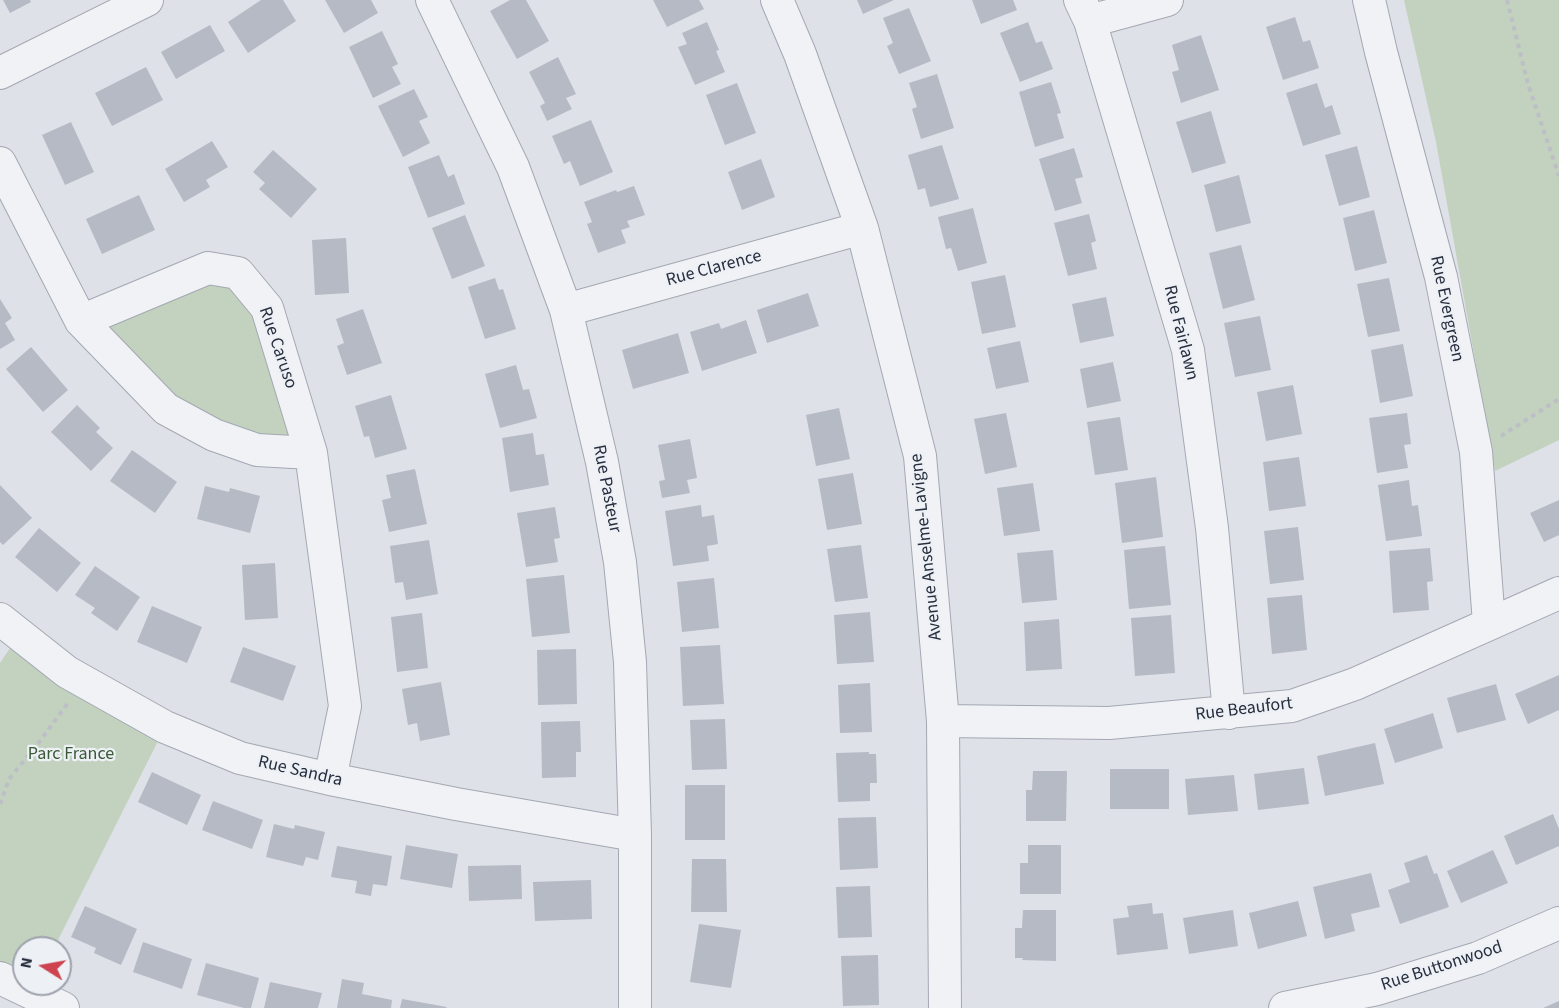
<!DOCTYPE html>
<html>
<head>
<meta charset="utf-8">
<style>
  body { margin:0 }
  #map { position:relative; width:1559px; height:1008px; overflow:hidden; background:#dee1e8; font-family:"Source Sans 3",sans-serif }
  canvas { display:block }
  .north { position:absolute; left:12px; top:936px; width:60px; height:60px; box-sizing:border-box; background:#edf0f5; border:2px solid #9ea2ac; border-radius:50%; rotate:281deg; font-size:16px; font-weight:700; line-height:24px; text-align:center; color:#272e3e }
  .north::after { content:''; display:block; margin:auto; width:21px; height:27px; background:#cd434f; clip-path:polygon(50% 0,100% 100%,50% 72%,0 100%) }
</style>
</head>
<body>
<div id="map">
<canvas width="1559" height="1008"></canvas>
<div class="north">N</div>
</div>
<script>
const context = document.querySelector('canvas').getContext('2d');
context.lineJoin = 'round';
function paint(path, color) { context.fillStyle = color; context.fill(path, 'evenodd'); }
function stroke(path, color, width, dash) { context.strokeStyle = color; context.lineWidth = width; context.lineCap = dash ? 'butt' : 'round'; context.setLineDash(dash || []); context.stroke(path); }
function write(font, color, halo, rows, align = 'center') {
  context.font = font + ' "Source Sans 3",sans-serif'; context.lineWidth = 4.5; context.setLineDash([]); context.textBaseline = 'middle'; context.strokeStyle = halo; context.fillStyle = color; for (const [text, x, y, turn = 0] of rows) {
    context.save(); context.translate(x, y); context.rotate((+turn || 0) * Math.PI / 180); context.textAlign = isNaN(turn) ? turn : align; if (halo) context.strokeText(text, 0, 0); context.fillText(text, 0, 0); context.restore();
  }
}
paint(new Path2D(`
  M 1404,0 L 1559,0 L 1559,440 L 1495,471 L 1436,142 Z
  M 215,280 L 237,290 L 258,317 L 294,441 L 221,428 L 170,397 L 96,322 Z
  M 19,635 L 165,727 L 54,948 L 24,948 L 24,984 L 0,978 L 0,663 Z`), '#c3d1bf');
paint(new Path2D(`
  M 3,0 L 30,0 L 31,2 L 10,13 Z
  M 261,0 L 283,0 L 296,21 L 248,53 L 228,22 Z
  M 325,0 L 371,0 L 378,13 L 344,33 Z
  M 510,0 L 526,0 L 549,41 L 517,59 L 490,11 Z
  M 653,0 L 699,0 L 704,9 L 667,27 Z
  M 857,0 L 894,0 L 863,14 Z
  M 972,0 L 1013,0 L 1017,10 L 981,24 Z
  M 909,8 L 931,61 L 899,74 L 887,46 L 893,43 L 883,18 Z
  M 1295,17 L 1303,42 L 1310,40 L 1319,68 L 1283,80 L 1266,27 Z
  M 707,22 L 719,50 L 716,51 L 725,72 L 695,85 L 678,47 L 687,44 L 682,33 Z
  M 1028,22 L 1036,43 L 1042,41 L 1053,69 L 1020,82 L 1000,33 Z
  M 210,25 L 225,51 L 176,79 L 161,52 Z
  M 382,31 L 398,64 L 392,67 L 401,84 L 373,98 L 349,47 Z
  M 1201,35 L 1219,90 L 1181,103 L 1172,72 L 1179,70 L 1172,45 Z
  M 558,57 L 576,94 L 566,98 L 572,109 L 547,121 L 540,106 L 545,103 L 529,72 Z
  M 146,67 L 163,100 L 112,126 L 95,93 Z
  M 937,74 L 954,128 L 921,139 L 912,109 L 917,107 L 909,83 Z
  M 1051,82 L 1061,113 L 1057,114 L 1064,138 L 1035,147 L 1019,92 Z
  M 737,83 L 756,133 L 725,145 L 706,95 Z
  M 1317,83 L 1325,108 L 1332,105 L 1341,134 L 1303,146 L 1286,93 Z
  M 414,89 L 428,117 L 419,121 L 430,143 L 403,157 L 378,106 Z
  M 1211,111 L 1226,163 L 1192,173 L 1176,122 Z
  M 591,120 L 613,172 L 580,186 L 570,161 L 564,164 L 552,136 Z
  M 71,122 L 94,172 L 65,185 L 42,135 Z
  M 212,141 L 228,167 L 206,180 L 210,187 L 184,202 L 165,169 Z
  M 942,145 L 959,199 L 930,207 L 925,188 L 918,190 L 908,155 Z
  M 1357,146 L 1370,197 L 1339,206 L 1325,155 Z
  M 1074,148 L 1083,177 L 1075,179 L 1082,203 L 1055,211 L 1039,159 Z
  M 273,150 L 317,189 L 291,218 L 259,189 L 265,183 L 253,172 Z
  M 439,155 L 448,177 L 454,174 L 465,204 L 428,218 L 408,167 Z
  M 761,159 L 775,197 L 742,210 L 728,172 Z
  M 1239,175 L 1251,223 L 1216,232 L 1204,185 Z
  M 634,186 L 645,215 L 627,221 L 630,227 L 621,230 L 626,243 L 598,253 L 587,224 L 592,222 L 584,202 L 616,190 L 617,192 Z
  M 139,195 L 155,230 L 102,254 L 86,219 Z
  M 973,208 L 987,263 L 958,271 L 951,248 L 946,249 L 938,217 Z
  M 1374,210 L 1387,263 L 1355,271 L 1343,218 Z
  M 1089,214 L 1096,241 L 1091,243 L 1097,269 L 1068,276 L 1054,223 Z
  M 465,215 L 485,266 L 452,279 L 432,228 Z
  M 346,238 L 349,293 L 315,295 L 312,240 Z
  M 1241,245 L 1255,300 L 1223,309 L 1209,253 Z
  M 1005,275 L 1016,327 L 982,334 L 971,282 Z
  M 495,278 L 499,290 L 503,289 L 516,329 L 485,339 L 468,287 Z
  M 1389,278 L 1400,331 L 1368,337 L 1357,284 Z
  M 808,293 L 819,326 L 767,343 L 757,310 Z
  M 1106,297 L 1114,336 L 1080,343 L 1072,304 Z
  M 0,299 L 12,318 L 5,323 L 15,340 L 0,349 Z
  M 363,309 L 382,363 L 347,375 L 337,346 L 344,343 L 336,319 Z
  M 1260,316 L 1271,370 L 1235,377 L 1224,323 Z
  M 746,320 L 757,353 L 702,371 L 690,332 L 719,323 L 721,329 Z
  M 678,333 L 689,373 L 633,389 L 622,350 Z
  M 1020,341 L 1029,382 L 996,389 L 987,348 Z
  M 1403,344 L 1413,396 L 1380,403 L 1371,350 Z
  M 31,347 L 68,390 L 43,412 L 6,369 Z
  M 1113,362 L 1121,401 L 1087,408 L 1080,369 Z
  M 516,365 L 523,390 L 529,389 L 537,418 L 500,428 L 485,374 Z
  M 1293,385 L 1302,434 L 1266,441 L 1257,392 Z
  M 391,395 L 407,449 L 375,458 L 369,436 L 364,437 L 355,406 Z
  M 77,405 L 100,428 L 96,432 L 113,448 L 91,471 L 51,432 Z
  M 839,408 L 850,459 L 816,466 L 806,415 Z
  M 1006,413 L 1017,467 L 985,474 L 974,419 Z
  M 1407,413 L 1411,444 L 1404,445 L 1408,468 L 1377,473 L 1369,418 Z
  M 1120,417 L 1128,470 L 1095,475 L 1087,422 Z
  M 533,433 L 536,455 L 544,454 L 549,485 L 510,492 L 502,438 Z
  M 690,439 L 697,478 L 687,480 L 690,493 L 662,498 L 659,481 L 665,480 L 658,445 Z
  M 132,450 L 177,482 L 155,513 L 110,481 Z
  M 1299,457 L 1306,506 L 1269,511 L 1263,462 Z
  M 415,469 L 427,524 L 389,532 L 382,500 L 391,498 L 386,475 Z
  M 853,473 L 862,524 L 827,530 L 818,479 Z
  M 1156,477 L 1163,537 L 1122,543 L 1115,483 Z
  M 1409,480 L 1412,506 L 1418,505 L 1422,536 L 1386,541 L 1378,485 Z
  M 1033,483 L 1040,531 L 1004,536 L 997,488 Z
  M 0,485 L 32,518 L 3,545 L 0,542 Z
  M 205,486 L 229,492 L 230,488 L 260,496 L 250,533 L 197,519 Z
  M 1559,500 L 1559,535 L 1544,542 L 1530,513 Z
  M 701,505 L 702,517 L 714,515 L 718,544 L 707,546 L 709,561 L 673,566 L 665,511 Z
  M 555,507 L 560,538 L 554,539 L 558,562 L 526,567 L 517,513 Z
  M 1298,527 L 1304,580 L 1270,584 L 1264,531 Z
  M 39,528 L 81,563 L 57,592 L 15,557 Z
  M 429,540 L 438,594 L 406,600 L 403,582 L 395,583 L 390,546 Z
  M 861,545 L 868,598 L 835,602 L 827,549 Z
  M 1165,546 L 1171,605 L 1129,609 L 1124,550 Z
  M 1430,548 L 1433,581 L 1427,582 L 1429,610 L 1393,613 L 1389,551 Z
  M 1053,550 L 1057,600 L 1022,603 L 1017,553 Z
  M 275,563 L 278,618 L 245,620 L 242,565 Z
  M 95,566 L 140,597 L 117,631 L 91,613 L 95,608 L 75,595 Z
  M 564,575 L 570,633 L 532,637 L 526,579 Z
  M 714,578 L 719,628 L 682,632 L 677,582 Z
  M 1302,595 L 1307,650 L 1272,654 L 1267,598 Z
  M 152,606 L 202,627 L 187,663 L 137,642 Z
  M 870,612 L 874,662 L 837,664 L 834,615 Z
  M 422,613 L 428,668 L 397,672 L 391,617 Z
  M 1171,615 L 1175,673 L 1135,676 L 1131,618 Z
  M 1059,619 L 1062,669 L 1026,671 L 1024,622 Z
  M 720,645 L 724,704 L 683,706 L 680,647 Z
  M 243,647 L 296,666 L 283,701 L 230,682 Z
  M 576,649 L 577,704 L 538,705 L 537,650 Z
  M 1559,675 L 1559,710 L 1528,724 L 1515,694 Z
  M 441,682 L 450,735 L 420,741 L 417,723 L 408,725 L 402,689 Z
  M 870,683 L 872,732 L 840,733 L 838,685 Z
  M 1496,684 L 1506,720 L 1457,733 L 1447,698 Z
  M 1433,713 L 1443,748 L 1395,763 L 1384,729 Z
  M 725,719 L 727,769 L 692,770 L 690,720 Z
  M 580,721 L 581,752 L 576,752 L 576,777 L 542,778 L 541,722 Z
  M 1375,743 L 1384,784 L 1325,796 L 1317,756 Z
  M 869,752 L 869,754 L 876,754 L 877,783 L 870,783 L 870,801 L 838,802 L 836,753 Z
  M 1304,768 L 1309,804 L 1258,810 L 1254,774 Z
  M 1110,769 L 1169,769 L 1169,809 L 1110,809 Z
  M 1033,771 L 1067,771 L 1066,821 L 1026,821 L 1026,790 L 1032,790 Z
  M 152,772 L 201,795 L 187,825 L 138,802 Z
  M 1234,775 L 1238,811 L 1188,815 L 1185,779 Z
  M 685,785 L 725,785 L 725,840 L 685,840 Z
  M 213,801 L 263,820 L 252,849 L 202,830 Z
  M 1553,814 L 1559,829 L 1559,846 L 1516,865 L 1504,836 Z
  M 876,817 L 878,868 L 840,870 L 838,818 Z
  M 274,824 L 294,829 L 295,825 L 325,832 L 318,860 L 306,857 L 303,866 L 266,857 Z
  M 406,845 L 458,854 L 452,888 L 400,879 Z
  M 1028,845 L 1061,845 L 1061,894 L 1020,894 L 1020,863 L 1028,863 Z
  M 337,846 L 392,856 L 387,886 L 373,884 L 371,896 L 355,893 L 357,881 L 331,877 Z
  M 1493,850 L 1508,883 L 1461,903 L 1447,871 Z
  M 1427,855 L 1434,874 L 1437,873 L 1449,907 L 1400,924 L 1388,890 L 1410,882 L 1404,863 Z
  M 692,859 L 726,859 L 727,912 L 691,912 Z
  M 521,865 L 522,899 L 469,901 L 468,866 Z
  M 1371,873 L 1380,907 L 1351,914 L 1355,931 L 1325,939 L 1313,887 Z
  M 591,880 L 592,919 L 535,921 L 533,882 Z
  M 870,886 L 872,937 L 838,938 L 836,887 Z
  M 1298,901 L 1307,936 L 1258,949 L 1249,913 Z
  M 1152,903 L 1153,914 L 1163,913 L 1168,949 L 1117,955 L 1113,919 L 1129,917 L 1127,906 Z
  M 85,906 L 137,929 L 121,965 L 94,953 L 96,948 L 71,937 Z
  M 1023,910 L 1056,910 L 1056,961 L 1022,960 L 1023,958 L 1015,958 L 1015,928 L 1022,928 Z
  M 1233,910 L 1238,946 L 1189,954 L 1183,918 Z
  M 699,924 L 741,930 L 731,988 L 690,982 Z
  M 143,942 L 192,959 L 182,989 L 133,972 Z
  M 878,955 L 879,1005 L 843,1006 L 841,956 Z
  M 206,963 L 259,978 L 251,1008 L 244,1008 L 197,995 Z
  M 342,979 L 364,983 L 362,994 L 392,1000 L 391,1008 L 337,1008 Z
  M 270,982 L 322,993 L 318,1008 L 264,1008 Z
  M 402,999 L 447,1007 L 446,1008 L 400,1008 Z
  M 1559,1001 L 1559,1008 L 1543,1008 Z`), '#b5bac4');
const minor = new Path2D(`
  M 432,0 L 513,167 L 566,310 L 602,462 L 620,562 L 630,662 L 635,835 L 635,1008
  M 777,0 L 800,54 L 862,228 L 920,456 L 943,721 L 945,1008
  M 1080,0 L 1090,21 L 1188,350 L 1212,528 L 1229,713
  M 1369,0 L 1381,52 L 1441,277 L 1476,452 L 1489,623
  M 1090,21 L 1167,0
  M 0,73 L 147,0
  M 0,163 L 81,321 L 166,409 L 214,435 L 257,450 L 311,453
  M 566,310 L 862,228
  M 81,321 L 208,268 L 238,273 L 267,308 L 311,453 L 345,706 L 330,779
  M 0,619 L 67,672 L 165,727 L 240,758 L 330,779 L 456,804 L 635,835
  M 943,721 L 1109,723 L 1292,706 L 1355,684 L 1559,593
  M 0,978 L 63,1008
  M 1285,1008 L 1377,989 L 1478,958 L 1559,923`);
stroke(minor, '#a3a8b2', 34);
stroke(new Path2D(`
  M 1507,0 L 1528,84 L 1559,176
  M 1501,436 L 1559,399
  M 0,804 L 9,779 L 37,745 L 68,703`), '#bcbfc6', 4, [4.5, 4.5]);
stroke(minor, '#f1f2f6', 32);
write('18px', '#272e3e', '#edf0f5', [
  ["Rue Clarence",714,269,-15],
  ["Rue Evergreen",1446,309,78],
  ["Rue Fairlawn",1180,333,76],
  ["Rue Caruso",277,348,71],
  ["Rue Pasteur",606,489,79],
  ["Avenue Anselme-Lavigne",927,547,-96],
  ["Rue Beaufort",1244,710,-7],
  ["Rue Sandra",300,772,13],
  ["Rue Buttonwood",1442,967,-18]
]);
write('18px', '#395a35', '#edf0f5', [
  ["Parc France",71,755]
]);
</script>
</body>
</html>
